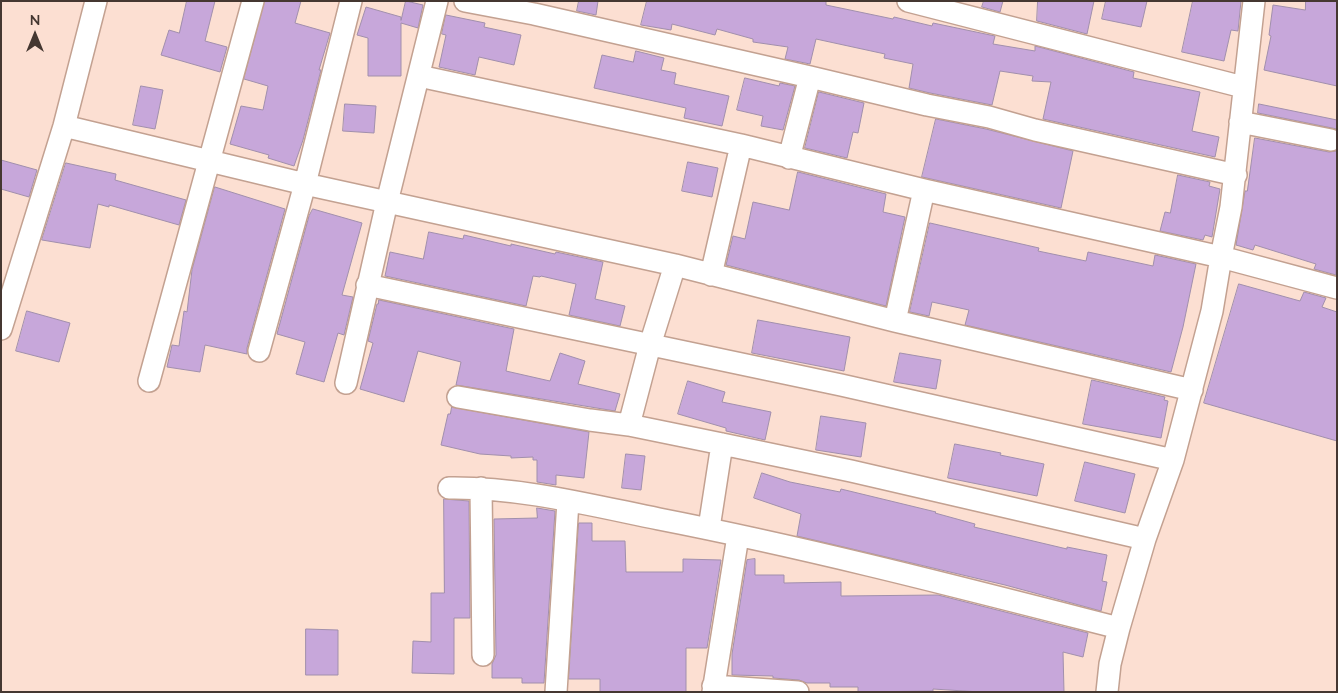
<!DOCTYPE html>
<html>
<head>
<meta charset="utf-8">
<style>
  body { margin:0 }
  #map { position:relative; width:1338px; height:693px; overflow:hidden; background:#fcdfd2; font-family:Mulish,sans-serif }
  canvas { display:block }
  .frame { position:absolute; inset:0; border:2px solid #453731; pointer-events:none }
  .north { position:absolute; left:10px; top:10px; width:50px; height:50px; -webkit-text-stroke:4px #fcdfd2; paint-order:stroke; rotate:0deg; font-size:14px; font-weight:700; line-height:20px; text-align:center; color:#453731 }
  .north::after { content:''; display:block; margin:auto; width:18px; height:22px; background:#453731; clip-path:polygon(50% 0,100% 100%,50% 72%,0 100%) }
</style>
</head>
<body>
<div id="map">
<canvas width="1338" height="693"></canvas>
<div class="frame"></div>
<div class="north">N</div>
</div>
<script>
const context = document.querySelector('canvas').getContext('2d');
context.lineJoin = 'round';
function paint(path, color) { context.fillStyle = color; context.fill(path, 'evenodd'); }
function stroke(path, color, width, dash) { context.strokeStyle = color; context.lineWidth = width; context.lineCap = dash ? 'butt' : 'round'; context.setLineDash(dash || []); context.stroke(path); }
const building = new Path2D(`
  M 187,1 L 215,1 L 205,41 L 227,47 L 220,72 L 161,55 L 169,30 L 179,33 Z
  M 265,1 L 301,1 L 295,23 L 330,33 L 319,70 L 321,70 L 303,140 L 294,166 L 268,158 L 269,155 L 230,144 L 241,106 L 263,110 L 268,86 L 244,79 Z
  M 406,1 L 423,5 L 418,28 L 401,23 L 401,76 L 368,76 L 368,38 L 357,35 L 366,7 L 401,17 L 401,20 Z
  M 579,1 L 598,1 L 596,15 L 577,11 Z
  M 647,1 L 826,1 L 826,5 L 893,19 L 894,17 L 932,26 L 933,23 L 995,36 L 993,44 L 1035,51 L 1035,46 L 1134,72 L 1133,78 L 1200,92 L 1192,131 L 1219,137 L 1215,157 L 1043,119 L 1051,82 L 1032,81 L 1033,76 L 1000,71 L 992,105 L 930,93 L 909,88 L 913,64 L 884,58 L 885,54 L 816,39 L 810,64 L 785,59 L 788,47 L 753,42 L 753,39 L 717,29 L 715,35 L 672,24 L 671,30 L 641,25 Z
  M 984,1 L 1003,1 L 1000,12 L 982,7 Z
  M 1038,1 L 1094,1 L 1087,34 L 1037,21 Z
  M 1106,1 L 1147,1 L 1141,27 L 1102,19 Z
  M 1193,1 L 1241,1 L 1238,31 L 1231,30 L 1224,61 L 1182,52 Z
  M 1306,1 L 1337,1 L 1337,86 L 1264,70 L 1271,36 L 1269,35 L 1273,5 L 1305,10 Z
  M 446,15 L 485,23 L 484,27 L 521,35 L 514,65 L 479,57 L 475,75 L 439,67 L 446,35 L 442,34 Z
  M 636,51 L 664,58 L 661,70 L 676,73 L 674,84 L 729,96 L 722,126 L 684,118 L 686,108 L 594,88 L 602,55 L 633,62 Z
  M 745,78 L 779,86 L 780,83 L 795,86 L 783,130 L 761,126 L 763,116 L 737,110 Z
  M 141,86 L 163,90 L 155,129 L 133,125 Z
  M 819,92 L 864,103 L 858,133 L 853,132 L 847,158 L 805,148 Z
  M 345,104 L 376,106 L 374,133 L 343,131 Z
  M 1259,104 L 1337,120 L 1337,129 L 1258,113 Z
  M 936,119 L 986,129 L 1073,151 L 1061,208 L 922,177 Z
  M 1255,138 L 1329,152 L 1337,151 L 1336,275 L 1314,269 L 1316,264 L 1255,245 L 1253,250 L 1236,245 L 1245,191 L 1247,191 Z
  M 1,160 L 37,170 L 29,197 L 1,189 Z
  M 688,162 L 718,168 L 712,197 L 682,191 Z
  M 66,163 L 116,174 L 115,180 L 186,200 L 179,225 L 109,205 L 109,207 L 98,204 L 90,248 L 42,240 Z
  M 798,172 L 886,194 L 883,212 L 905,217 L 886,306 L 726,265 L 733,236 L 745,239 L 753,202 L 789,210 Z
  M 1178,175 L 1210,182 L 1209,186 L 1220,189 L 1212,237 L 1205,235 L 1203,240 L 1160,231 L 1165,212 L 1170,213 Z
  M 215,187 L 285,209 L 247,348 L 247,354 L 205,345 L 200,372 L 167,367 L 172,345 L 179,346 L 184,311 L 187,312 L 192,270 Z
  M 313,209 L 362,223 L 342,295 L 353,297 L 344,335 L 338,333 L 324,382 L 296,374 L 305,342 L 277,334 L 309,216 Z
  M 930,223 L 1039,248 L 1038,251 L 1086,261 L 1088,252 L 1153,266 L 1155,255 L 1196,264 L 1183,327 L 1171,372 L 965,325 L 969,310 L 932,302 L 929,316 L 910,312 Z
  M 429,232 L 463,239 L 464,235 L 511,246 L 511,244 L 555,254 L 556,252 L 603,262 L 595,299 L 625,306 L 620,326 L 569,315 L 576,284 L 541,276 L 540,277 L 533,276 L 526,306 L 385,276 L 390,252 L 423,259 Z
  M 1239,284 L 1300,301 L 1304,292 L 1326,298 L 1322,307 L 1337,312 L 1337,441 L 1204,403 Z
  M 379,300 L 514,329 L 506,371 L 550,381 L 560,353 L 585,361 L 578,384 L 620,394 L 615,411 L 456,385 L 461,362 L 418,351 L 404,402 L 360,389 L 373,343 L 368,341 L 377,304 L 378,304 Z
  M 27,311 L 70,323 L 59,362 L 16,351 Z
  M 758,320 L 850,337 L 844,371 L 752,353 Z
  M 900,353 L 941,360 L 936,389 L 894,382 Z
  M 1092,380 L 1165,397 L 1164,400 L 1168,401 L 1161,438 L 1083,424 Z
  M 688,381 L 725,392 L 722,402 L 771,412 L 765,440 L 726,431 L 726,428 L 678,414 Z
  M 452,407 L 589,432 L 584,478 L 556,475 L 556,485 L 537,482 L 537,460 L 533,460 L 533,457 L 511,458 L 511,456 L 480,454 L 441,445 L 448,414 L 450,414 Z
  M 821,416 L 866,423 L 861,457 L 816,450 Z
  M 955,444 L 1001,453 L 1000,455 L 1044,464 L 1037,496 L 948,478 Z
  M 626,454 L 645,456 L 641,490 L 622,488 Z
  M 1085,462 L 1135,474 L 1125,513 L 1075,501 Z
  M 762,473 L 790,482 L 840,492 L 841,489 L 936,512 L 935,513 L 975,524 L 974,527 L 1067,549 L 1067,547 L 1107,555 L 1102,581 L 1107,582 L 1101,611 L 1005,585 L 797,536 L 801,514 L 754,498 Z
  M 444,499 L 469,501 L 470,618 L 454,618 L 454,674 L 412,673 L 413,641 L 431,642 L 431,593 L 444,593 Z
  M 537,508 L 555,511 L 544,683 L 522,683 L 522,678 L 492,678 L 492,664 L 496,655 L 494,519 L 537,518 Z
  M 579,523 L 592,523 L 592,541 L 625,541 L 626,572 L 683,572 L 683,559 L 721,560 L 707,648 L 686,648 L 686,692 L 600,692 L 600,679 L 569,679 Z
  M 755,559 L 755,575 L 784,575 L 784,583 L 841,582 L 841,596 L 938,595 L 1088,633 L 1083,657 L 1063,652 L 1064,692 L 980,692 L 933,689 L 933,691 L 858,692 L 858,687 L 830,687 L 830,683 L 807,683 L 799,680 L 773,678 L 773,676 L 732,675 L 732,654 L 747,560 Z
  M 306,629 L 338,630 L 338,675 L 306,675 Z`);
paint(building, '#c7a7da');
stroke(building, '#a18fac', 1);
const street = new Path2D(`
  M 465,1 L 534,14 L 810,77 L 927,105 L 989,117 L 1035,130 L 1236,175
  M 908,1 L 1243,87
  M 419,76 L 741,145 L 924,190 L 1221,257 L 1337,288
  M 1240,122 L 1331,140
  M 64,126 L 305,184 L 675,265 L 895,321 L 1192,390
  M 789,158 L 810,77
  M 711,275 L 741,145
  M 367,285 L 841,385 L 1173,460
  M 895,321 L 924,190
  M 1,329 L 64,126 L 96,1
  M 259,351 L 305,184 L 351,1
  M 149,381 L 253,1
  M 346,383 L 387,202 L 437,1
  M 458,397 L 590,420 L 629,425 L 722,444 L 851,471 L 1145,539
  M 629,425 L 650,345 L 675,265
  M 449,488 C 520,487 590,505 659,519 C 813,549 966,589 1119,628
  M 481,488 L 483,655
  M 709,528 L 722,444
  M 713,686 L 798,692
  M 556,692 L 568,501
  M 713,692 L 738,536
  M 1107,692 L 1110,664 L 1119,628 L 1145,539 L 1173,460 L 1212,311 L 1221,257 L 1231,207 L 1254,1`);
stroke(street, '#c3a191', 24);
stroke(street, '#fff', 21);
</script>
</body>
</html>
